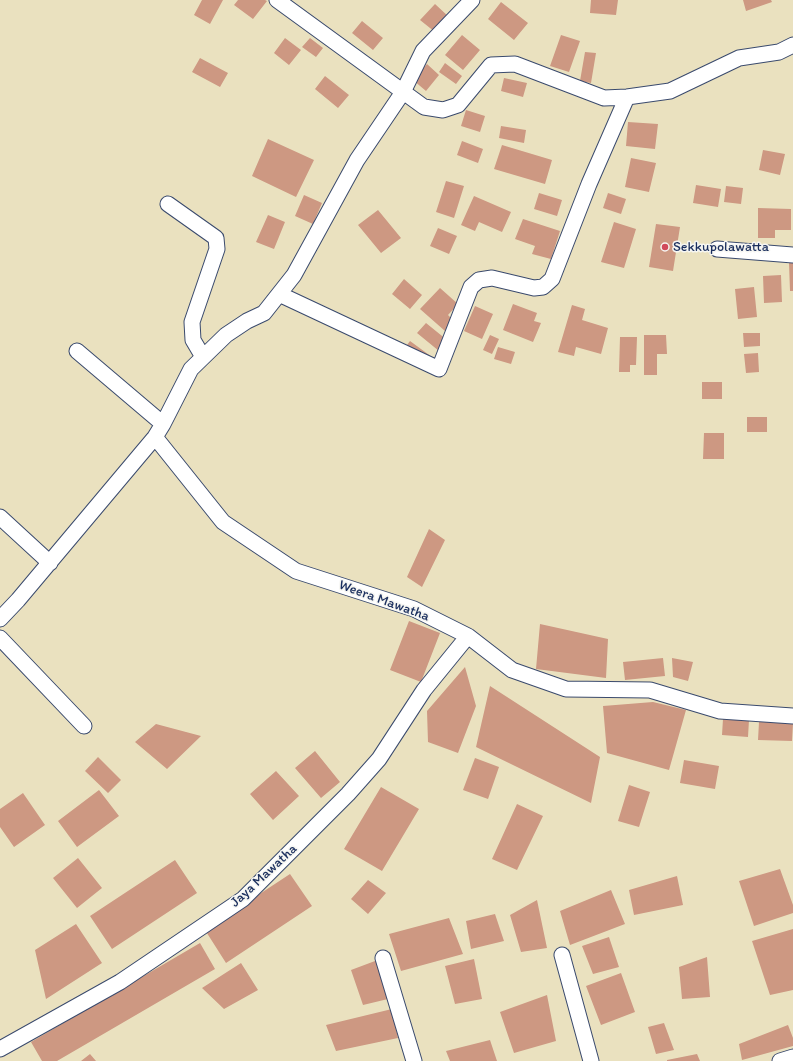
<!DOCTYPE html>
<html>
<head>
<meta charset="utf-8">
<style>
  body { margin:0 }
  canvas { display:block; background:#eae1bf }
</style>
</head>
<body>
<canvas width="793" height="1061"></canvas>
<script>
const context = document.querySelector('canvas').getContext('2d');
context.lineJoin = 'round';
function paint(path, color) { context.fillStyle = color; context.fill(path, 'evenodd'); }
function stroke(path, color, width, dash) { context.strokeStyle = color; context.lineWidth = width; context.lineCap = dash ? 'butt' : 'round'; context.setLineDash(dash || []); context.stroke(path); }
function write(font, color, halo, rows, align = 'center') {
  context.font = font + ' Itim,sans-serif'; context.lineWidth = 3; context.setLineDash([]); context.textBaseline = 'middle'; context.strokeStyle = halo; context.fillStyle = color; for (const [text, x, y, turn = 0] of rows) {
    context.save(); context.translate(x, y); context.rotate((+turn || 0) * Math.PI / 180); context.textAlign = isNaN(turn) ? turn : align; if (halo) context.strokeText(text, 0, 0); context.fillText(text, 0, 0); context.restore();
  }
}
paint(new Path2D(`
  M 202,0 L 223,0 L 210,24 L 194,15 Z
  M 238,0 L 265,0 L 267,1 L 253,19 L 234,5 Z
  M 591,0 L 618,0 L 616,15 L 590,13 Z
  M 743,0 L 771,0 L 772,2 L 746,11 Z
  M 501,2 L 528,23 L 514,40 L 488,19 Z
  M 435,4 L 449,17 L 435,32 L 420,20 Z
  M 362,21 L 383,38 L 373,50 L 352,33 Z
  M 462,35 L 480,50 L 463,70 L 445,55 Z
  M 561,35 L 580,41 L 569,72 L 550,66 Z
  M 285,38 L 301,50 L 289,65 L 274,53 Z
  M 310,38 L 323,48 L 316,57 L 302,47 Z
  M 585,52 L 596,53 L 591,83 L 580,81 Z
  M 200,58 L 228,73 L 220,87 L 192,72 Z
  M 445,63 L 462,76 L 456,84 L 439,72 Z
  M 427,64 L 439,75 L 426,91 L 413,80 Z
  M 325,76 L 349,95 L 338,108 L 315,89 Z
  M 504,78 L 527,83 L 523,97 L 501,91 Z
  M 466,110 L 485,116 L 480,132 L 461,126 Z
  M 628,122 L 658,124 L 655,149 L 626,146 Z
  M 501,126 L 526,130 L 524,143 L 499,138 Z
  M 268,139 L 314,160 L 296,197 L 252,176 Z
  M 462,141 L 483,149 L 478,163 L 457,155 Z
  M 502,145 L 552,160 L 545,184 L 494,169 Z
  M 763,150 L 785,154 L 780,175 L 759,170 Z
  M 631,158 L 656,163 L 649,192 L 625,187 Z
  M 446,181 L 464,186 L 454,218 L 436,212 Z
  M 696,185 L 721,189 L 718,207 L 693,203 Z
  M 726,186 L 743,188 L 741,204 L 724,202 Z
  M 539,193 L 562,200 L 557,216 L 534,209 Z
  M 608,193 L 626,199 L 621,214 L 603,208 Z
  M 304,195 L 322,203 L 313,224 L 295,216 Z
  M 474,196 L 511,212 L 502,232 L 479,222 L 475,231 L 461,225 Z
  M 758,208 L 791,209 L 791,230 L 775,230 L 775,238 L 758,238 Z
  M 378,210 L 401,238 L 381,253 L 358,225 Z
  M 268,215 L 285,222 L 274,249 L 256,242 Z
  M 523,219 L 560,231 L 551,259 L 532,254 L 535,246 L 515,239 Z
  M 614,222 L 636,229 L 624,268 L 601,262 Z
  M 656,224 L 680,227 L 673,271 L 649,267 Z
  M 438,228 L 457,236 L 449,254 L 430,246 Z
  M 789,263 L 793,263 L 793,291 L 790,291 Z
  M 781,275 L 782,302 L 764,303 L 763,276 Z
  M 404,279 L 422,295 L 410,309 L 392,294 Z
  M 754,287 L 757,317 L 738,319 L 735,289 Z
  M 440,288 L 458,304 L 448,315 L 454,321 L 445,331 L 420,309 Z
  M 513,304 L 537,313 L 534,321 L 541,323 L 533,342 L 503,330 Z
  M 572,305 L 585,309 L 582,320 L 608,328 L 601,354 L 576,347 L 574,356 L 558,352 Z
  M 475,306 L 493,314 L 482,339 L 464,331 Z
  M 426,323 L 447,340 L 439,351 L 417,333 Z
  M 743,333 L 760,333 L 760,346 L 744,347 Z
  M 490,335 L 499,339 L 492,354 L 483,350 Z
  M 644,335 L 666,335 L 667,354 L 657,354 L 657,375 L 644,375 Z
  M 620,337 L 637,337 L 636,365 L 630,365 L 630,372 L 619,372 Z
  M 410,341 L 436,360 L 428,372 L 401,353 Z
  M 498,347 L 515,352 L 511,364 L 494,359 Z
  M 758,353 L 759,372 L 746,373 L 744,354 Z
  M 702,382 L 722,382 L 722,399 L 702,399 Z
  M 747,417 L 767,417 L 767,432 L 747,432 Z
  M 704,433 L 724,433 L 724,459 L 703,459 Z
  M 429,529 L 445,540 L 422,587 L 407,577 Z
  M 409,621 L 440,633 L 421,682 L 390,670 Z
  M 540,624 L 608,639 L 606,678 L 536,669 Z
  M 663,658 L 665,676 L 625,680 L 623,662 Z
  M 672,658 L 693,662 L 688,681 L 673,677 Z
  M 465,667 L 476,706 L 458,753 L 428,742 L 427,711 Z
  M 490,686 L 600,757 L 591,803 L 476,747 Z
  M 653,702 L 686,710 L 669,770 L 607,753 L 603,706 Z
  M 723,719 L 749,720 L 748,737 L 722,735 Z
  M 759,722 L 793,723 L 792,741 L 758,740 Z
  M 156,724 L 201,736 L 167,769 L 135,742 Z
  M 315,751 L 340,782 L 321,798 L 295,768 Z
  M 98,757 L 121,780 L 108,793 L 85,771 Z
  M 475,758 L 499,767 L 488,799 L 463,790 Z
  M 684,760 L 719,766 L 715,789 L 680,783 Z
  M 276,771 L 299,796 L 273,820 L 250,794 Z
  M 629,785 L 650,792 L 639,827 L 618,821 Z
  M 381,787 L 419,809 L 382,871 L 344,849 Z
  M 99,790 L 119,816 L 77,847 L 58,821 Z
  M 23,793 L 45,825 L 14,847 L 0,827 L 0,809 Z
  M 517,804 L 543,816 L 517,870 L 492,859 Z
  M 78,858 L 102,888 L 77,908 L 53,878 Z
  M 175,860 L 197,893 L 112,949 L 90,916 Z
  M 780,869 L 793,905 L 793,913 L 754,926 L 739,881 Z
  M 290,874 L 312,906 L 226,963 L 205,930 Z
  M 677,876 L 683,905 L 634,915 L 629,890 Z
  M 368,880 L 386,893 L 368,914 L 351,899 Z
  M 611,890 L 625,924 L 570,945 L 560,911 Z
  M 537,900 L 547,948 L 521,952 L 510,915 Z
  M 495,914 L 504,941 L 471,949 L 466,921 Z
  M 449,918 L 463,954 L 401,971 L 389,934 Z
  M 76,924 L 102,963 L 46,999 L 35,950 Z
  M 793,929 L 793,990 L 770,995 L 752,941 Z
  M 609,937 L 619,967 L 593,974 L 582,946 Z
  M 200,943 L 215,969 L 57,1061 L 42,1061 L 31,1042 Z
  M 707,957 L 710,997 L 682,999 L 679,967 Z
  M 383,958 L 388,999 L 363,1005 L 351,970 Z
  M 474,959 L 482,999 L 455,1004 L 445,966 Z
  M 241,963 L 258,990 L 224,1009 L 202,988 Z
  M 621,973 L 635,1012 L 601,1025 L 586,986 Z
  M 547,995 L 556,1041 L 514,1053 L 500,1012 Z
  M 392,1009 L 398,1038 L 336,1051 L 326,1025 Z
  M 664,1023 L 674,1050 L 656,1054 L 648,1027 Z
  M 788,1025 L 793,1038 L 793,1046 L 742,1060 L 739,1044 Z
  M 490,1040 L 497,1061 L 450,1061 L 446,1051 Z
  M 90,1054 L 96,1061 L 81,1061 Z
  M 697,1054 L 700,1061 L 667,1061 L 667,1060 Z`), '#cd9882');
const street = new Path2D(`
  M 277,0 L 424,107 L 443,110 L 458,105 L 491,65 L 515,64 L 604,98 L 627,97 L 670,91 L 739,58 L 779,52 L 793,45
  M 168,204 L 216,238 L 217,249 L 192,322 L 193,340 L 203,357
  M 717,249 L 793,255
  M 279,294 L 439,369 L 471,287 L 479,280 L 492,278 L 534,288 L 543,287 L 552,279 L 589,184 L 627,97
  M 77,351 L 163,424
  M 155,437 L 223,522 L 296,571 L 414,609 L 468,636 L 512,670 L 566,689 L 650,690 L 720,711 L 793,716
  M 0,517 L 50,563
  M 0,619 L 18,600 L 155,437 L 163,424 L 191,369 L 226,335 L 247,321 L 264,313 L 294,275 L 357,160 L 403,92 L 423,51 L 472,0
  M 0,638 L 84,726
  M 562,955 L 591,1061
  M 383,958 L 414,1061
  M 0,1049 L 120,982 L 243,899 L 348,794 L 379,759 L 424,690 L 468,636
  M 780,1061 L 793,1057`);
stroke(street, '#3a4a6d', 17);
stroke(street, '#fff', 15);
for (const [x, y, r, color] of [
  [665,247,4,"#d1495b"]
]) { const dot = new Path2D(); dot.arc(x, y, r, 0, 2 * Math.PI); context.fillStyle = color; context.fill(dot); stroke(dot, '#f6f6f2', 1.5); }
write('14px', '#1b2f5e', '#f6f6f2', [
  ["Sekkupolawatta",673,247]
], 'left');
write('14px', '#1b2f5e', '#f6f6f2', [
  ["Weera Mawatha",384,601,20],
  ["Jaya Mawatha",264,876,-43]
]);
</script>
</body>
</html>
